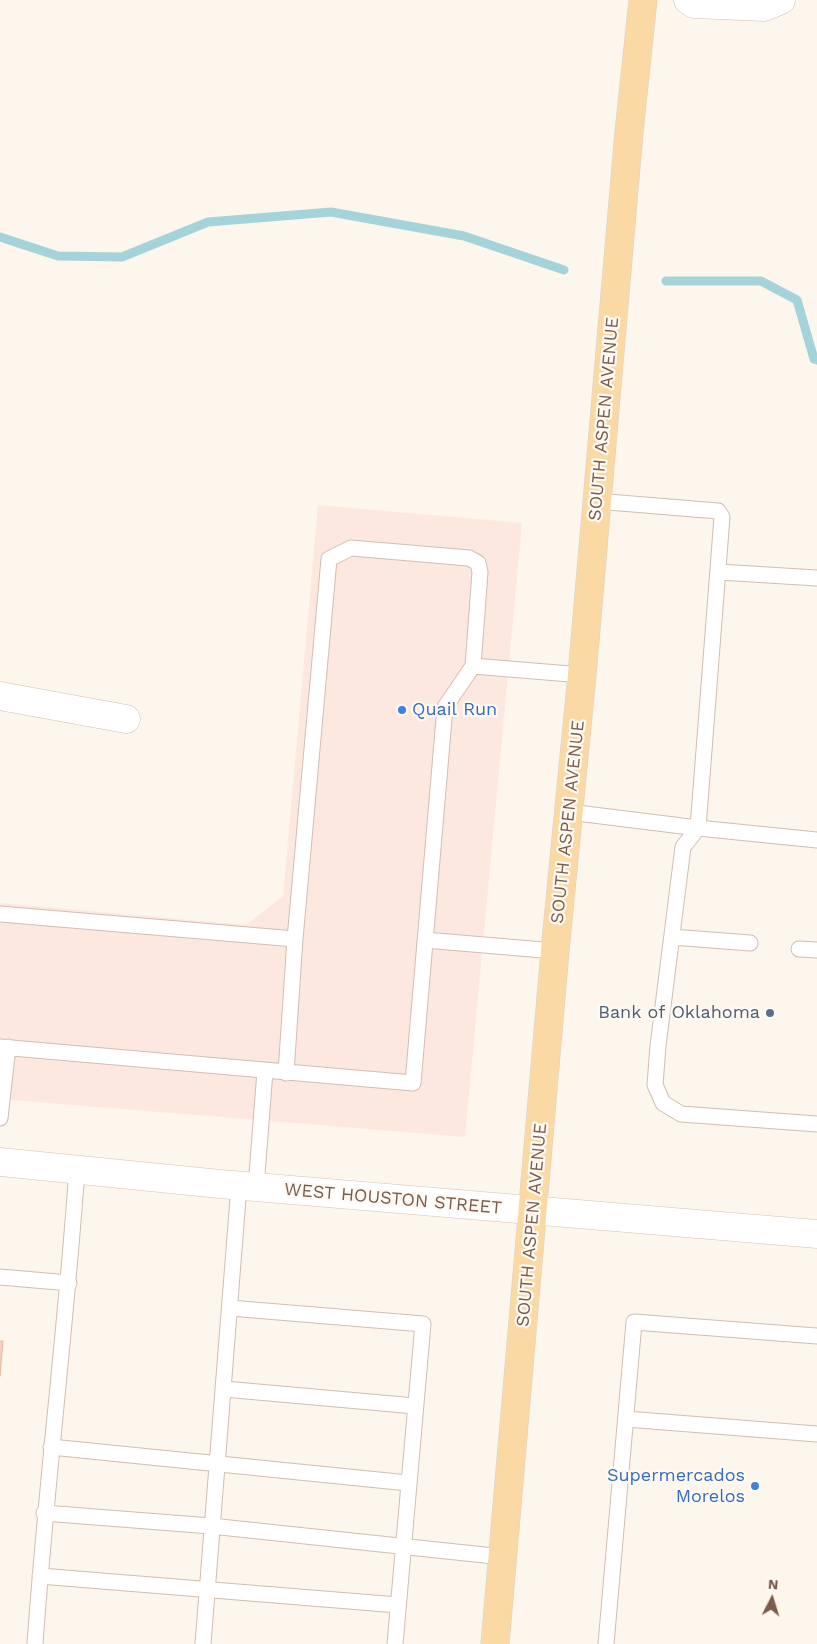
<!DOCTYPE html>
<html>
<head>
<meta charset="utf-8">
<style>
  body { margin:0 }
  #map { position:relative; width:817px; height:1644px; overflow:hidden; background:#fdf6ec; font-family:"Work Sans",sans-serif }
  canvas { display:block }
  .north { position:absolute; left:747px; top:1574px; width:50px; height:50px; -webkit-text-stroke:4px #fffaf3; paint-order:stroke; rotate:5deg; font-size:14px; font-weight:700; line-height:20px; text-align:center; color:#7a5c4d }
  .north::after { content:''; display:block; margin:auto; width:18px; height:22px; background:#7a5c4d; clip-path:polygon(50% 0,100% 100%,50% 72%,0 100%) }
</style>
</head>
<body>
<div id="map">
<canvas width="817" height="1644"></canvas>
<div class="north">N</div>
</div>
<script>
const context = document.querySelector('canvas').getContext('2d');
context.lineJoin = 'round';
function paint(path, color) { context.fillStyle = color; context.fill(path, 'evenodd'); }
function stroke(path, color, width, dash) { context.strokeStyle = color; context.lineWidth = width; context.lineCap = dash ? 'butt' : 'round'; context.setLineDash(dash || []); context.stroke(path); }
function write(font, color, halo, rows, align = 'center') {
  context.font = font + ' "Work Sans",sans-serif'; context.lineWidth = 4.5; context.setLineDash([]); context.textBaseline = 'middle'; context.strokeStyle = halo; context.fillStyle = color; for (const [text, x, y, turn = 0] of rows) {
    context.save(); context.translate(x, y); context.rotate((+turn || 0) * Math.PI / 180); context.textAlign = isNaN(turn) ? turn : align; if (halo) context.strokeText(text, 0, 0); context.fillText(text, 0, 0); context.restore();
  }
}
paint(new Path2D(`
  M 318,505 L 522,523 L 465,1137 L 0,1099 L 0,903 L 246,925 L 283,896 Z`), '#fde8e0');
stroke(new Path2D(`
  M 0,237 L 58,256 L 122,257 L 208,222 L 331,212 L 464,236 L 564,270
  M 666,281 L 761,281 L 797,300 L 814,359 L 817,360`), '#a5d3da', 9);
const building = new Path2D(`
  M 0,1341 L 3,1341 L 0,1376 Z`);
paint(building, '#f3d5c3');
stroke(building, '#e6bba3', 1);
const service = new Path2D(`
  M 596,501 L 718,511 L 722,517 L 698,828 L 817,840
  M 719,572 L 817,578
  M 569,812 L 698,828 L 683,847 L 658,1046 L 655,1085 L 663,1103 L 681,1114 L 817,1124
  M 0,914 L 295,939
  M 672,937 L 750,943
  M 425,940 L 555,951
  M 799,949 L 817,950
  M 0,1047 L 413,1083 L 445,707 L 473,666
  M 286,1073 L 295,939 L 329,559 L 351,548 L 469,558 L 478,563 L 480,572 L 473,666 L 582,675
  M 0,1118 L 8,1047
  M 256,1187 L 265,1071
  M 0,1277 L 69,1283
  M 230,1308 L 423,1324 L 395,1644
  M 224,1389 L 415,1406
  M 626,1419 L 817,1434
  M 51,1447 L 408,1483
  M 44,1513 L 211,1526 L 503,1557
  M 40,1576 L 398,1605
  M 35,1644 C 46,1485 66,1328 77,1169
  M 203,1644 L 239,1186
  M 606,1644 L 634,1322 L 817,1336`);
const minor = new Path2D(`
  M 688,0 L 694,4 L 764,7 L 781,0
  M 0,696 L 126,719`);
const secondary = new Path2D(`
  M 0,1162 L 220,1184 L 817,1234`);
const primary = new Path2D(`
  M 495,1644 L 555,951 L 582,675 L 629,132 L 643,0`);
stroke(service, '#d1beb0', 17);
stroke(minor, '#d1beb0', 29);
stroke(secondary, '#d6c0b0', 29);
stroke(primary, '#dad1cd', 29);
stroke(service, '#fff', 15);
stroke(minor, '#fff', 28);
stroke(secondary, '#fff', 28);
stroke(primary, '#fbd9a5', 28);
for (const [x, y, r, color] of [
  [402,710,5,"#3f7fe0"],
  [770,1013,5,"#5c6f8a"],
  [755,1486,5,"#3f7fe0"]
]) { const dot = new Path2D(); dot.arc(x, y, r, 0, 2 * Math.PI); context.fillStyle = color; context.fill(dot); stroke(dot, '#fffaf3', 2); }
write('18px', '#7a5c4d', '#fffaf3', [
  ["SOUTH ASPEN AVENUE",604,419,-85],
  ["SOUTH ASPEN AVENUE",568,822,-84],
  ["WEST HOUSTON STREET",393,1199,5],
  ["SOUTH ASPEN AVENUE",532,1225,-85]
]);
write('18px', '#366cbe', '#fffaf3', [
  ["Quail Run",412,710],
  ["Supermercados",745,1476,"right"],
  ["Morelos",745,1497,"right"]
], 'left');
write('18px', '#4e5e75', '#fffaf3', [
  ["Bank of Oklahoma",760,1013]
], 'right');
</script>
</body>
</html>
